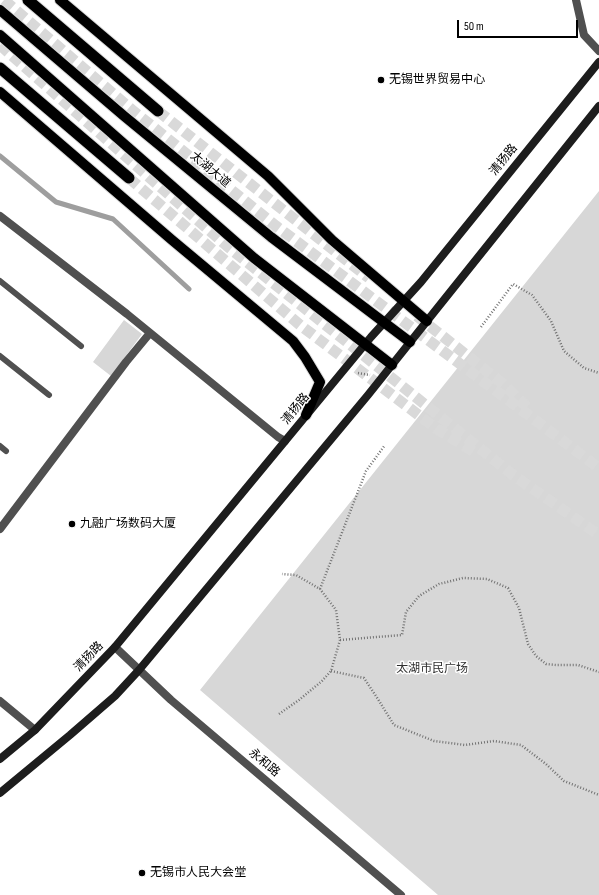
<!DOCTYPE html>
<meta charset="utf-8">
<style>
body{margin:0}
#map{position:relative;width:599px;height:895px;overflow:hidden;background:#fff;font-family:"Sofia Sans Condensed",sans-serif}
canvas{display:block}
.scale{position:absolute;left:457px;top:20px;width:121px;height:18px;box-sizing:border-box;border:2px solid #000;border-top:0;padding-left:5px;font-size:12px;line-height:14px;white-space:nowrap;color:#000;-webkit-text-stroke:3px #fff;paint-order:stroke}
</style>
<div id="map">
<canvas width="599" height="895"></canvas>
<div class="scale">50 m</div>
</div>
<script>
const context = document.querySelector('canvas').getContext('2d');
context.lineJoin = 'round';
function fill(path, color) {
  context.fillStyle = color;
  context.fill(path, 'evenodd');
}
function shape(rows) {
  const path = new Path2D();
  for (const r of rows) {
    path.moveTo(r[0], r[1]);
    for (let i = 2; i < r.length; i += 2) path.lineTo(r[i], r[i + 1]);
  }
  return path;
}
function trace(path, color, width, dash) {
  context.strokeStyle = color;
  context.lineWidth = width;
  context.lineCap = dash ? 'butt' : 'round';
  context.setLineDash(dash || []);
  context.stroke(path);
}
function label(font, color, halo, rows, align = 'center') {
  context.font = font + ' "Sofia Sans Condensed","Noto Sans SC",sans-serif';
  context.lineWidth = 3;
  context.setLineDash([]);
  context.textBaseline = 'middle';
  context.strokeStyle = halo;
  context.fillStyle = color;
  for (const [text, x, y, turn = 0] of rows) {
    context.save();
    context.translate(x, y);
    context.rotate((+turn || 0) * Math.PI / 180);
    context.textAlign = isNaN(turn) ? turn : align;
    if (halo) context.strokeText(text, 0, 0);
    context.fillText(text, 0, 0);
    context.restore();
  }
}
fill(shape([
 [599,191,599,895,438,895,200,690],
 [124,320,142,334,111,376,93,362]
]), '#d7d7d7');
trace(shape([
 [0,156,56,202,113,219,189,289]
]), '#9e9e9e', 5);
trace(shape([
 [4,0,132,110,276,226,599,468],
 [0,45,227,246,513,475,599,535],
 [158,111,369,278],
 [129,178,300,325,437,429,474,452],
 [417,316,502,383,527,407]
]), '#d9d9d9', 11, [11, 5.5]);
const primary = shape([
 [60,0,268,176,332,240,427,321],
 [0,10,124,116,271,237,410,342],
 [0,35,254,258,392,365],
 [0,92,172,240,293,341,305,357,320,382,306,415]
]);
const trunk = shape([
 [28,0,158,111],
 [0,68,129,178]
]);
trace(primary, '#dbdbdb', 12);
trace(trunk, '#dbdbdb', 13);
trace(shape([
 [481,327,513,284,532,295,551,321,564,351,584,368,599,373],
 [358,373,370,375],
 [320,589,366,471,385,445],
 [340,640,402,635,406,612,419,596,439,584,463,578,487,579,508,588,519,608,528,644,536,656,546,664,556,665,578,665,599,672],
 [331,671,364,678,376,696,394,725,434,741,465,745,494,741,521,745,546,764,564,781,599,795],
 [279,714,299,700,322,681,331,671,340,640,336,610,320,589,296,575,282,574]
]), '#727272', 2.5, [1, 2]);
trace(shape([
 [0,281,81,346],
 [0,356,49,395],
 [0,446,6,451]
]), '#505050', 6);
trace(shape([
 [576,0,584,35,599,51],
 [0,216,127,314,278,437,285,441],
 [0,529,126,362,150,333],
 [0,701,35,730]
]), '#505050', 8);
trace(shape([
 [115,647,171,700,401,895]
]), '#505050', 8);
trace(shape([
 [0,759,35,730,115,647,371,337,421,282,599,62],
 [0,793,70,735,115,696,139,670,368,395,427,321,599,106]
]), '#1d1d1d', 8);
trace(primary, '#000', 10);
trace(trunk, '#000', 11);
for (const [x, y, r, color] of [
 [381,80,4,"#000"],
 [72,524,4,"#000"],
 [142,873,4,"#000"]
]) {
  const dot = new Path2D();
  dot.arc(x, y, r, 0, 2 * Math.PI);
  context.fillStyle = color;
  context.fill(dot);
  trace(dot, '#fff', 1.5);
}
label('12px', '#000', '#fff', [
 ["无锡世界贸易中心",389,80],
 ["九融广场数码大厦",80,524],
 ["无锡市人民大会堂",150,873]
], 'left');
label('12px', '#000', '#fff', [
 ["清扬路",504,160,-51],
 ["太湖大道",210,170,40],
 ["清扬路",296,409,-51],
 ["清扬路",89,657,-46],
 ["永和路",264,763,40]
]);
label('12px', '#2e2e2e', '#fff', [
 ["太湖市民广场",432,669]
]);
</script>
